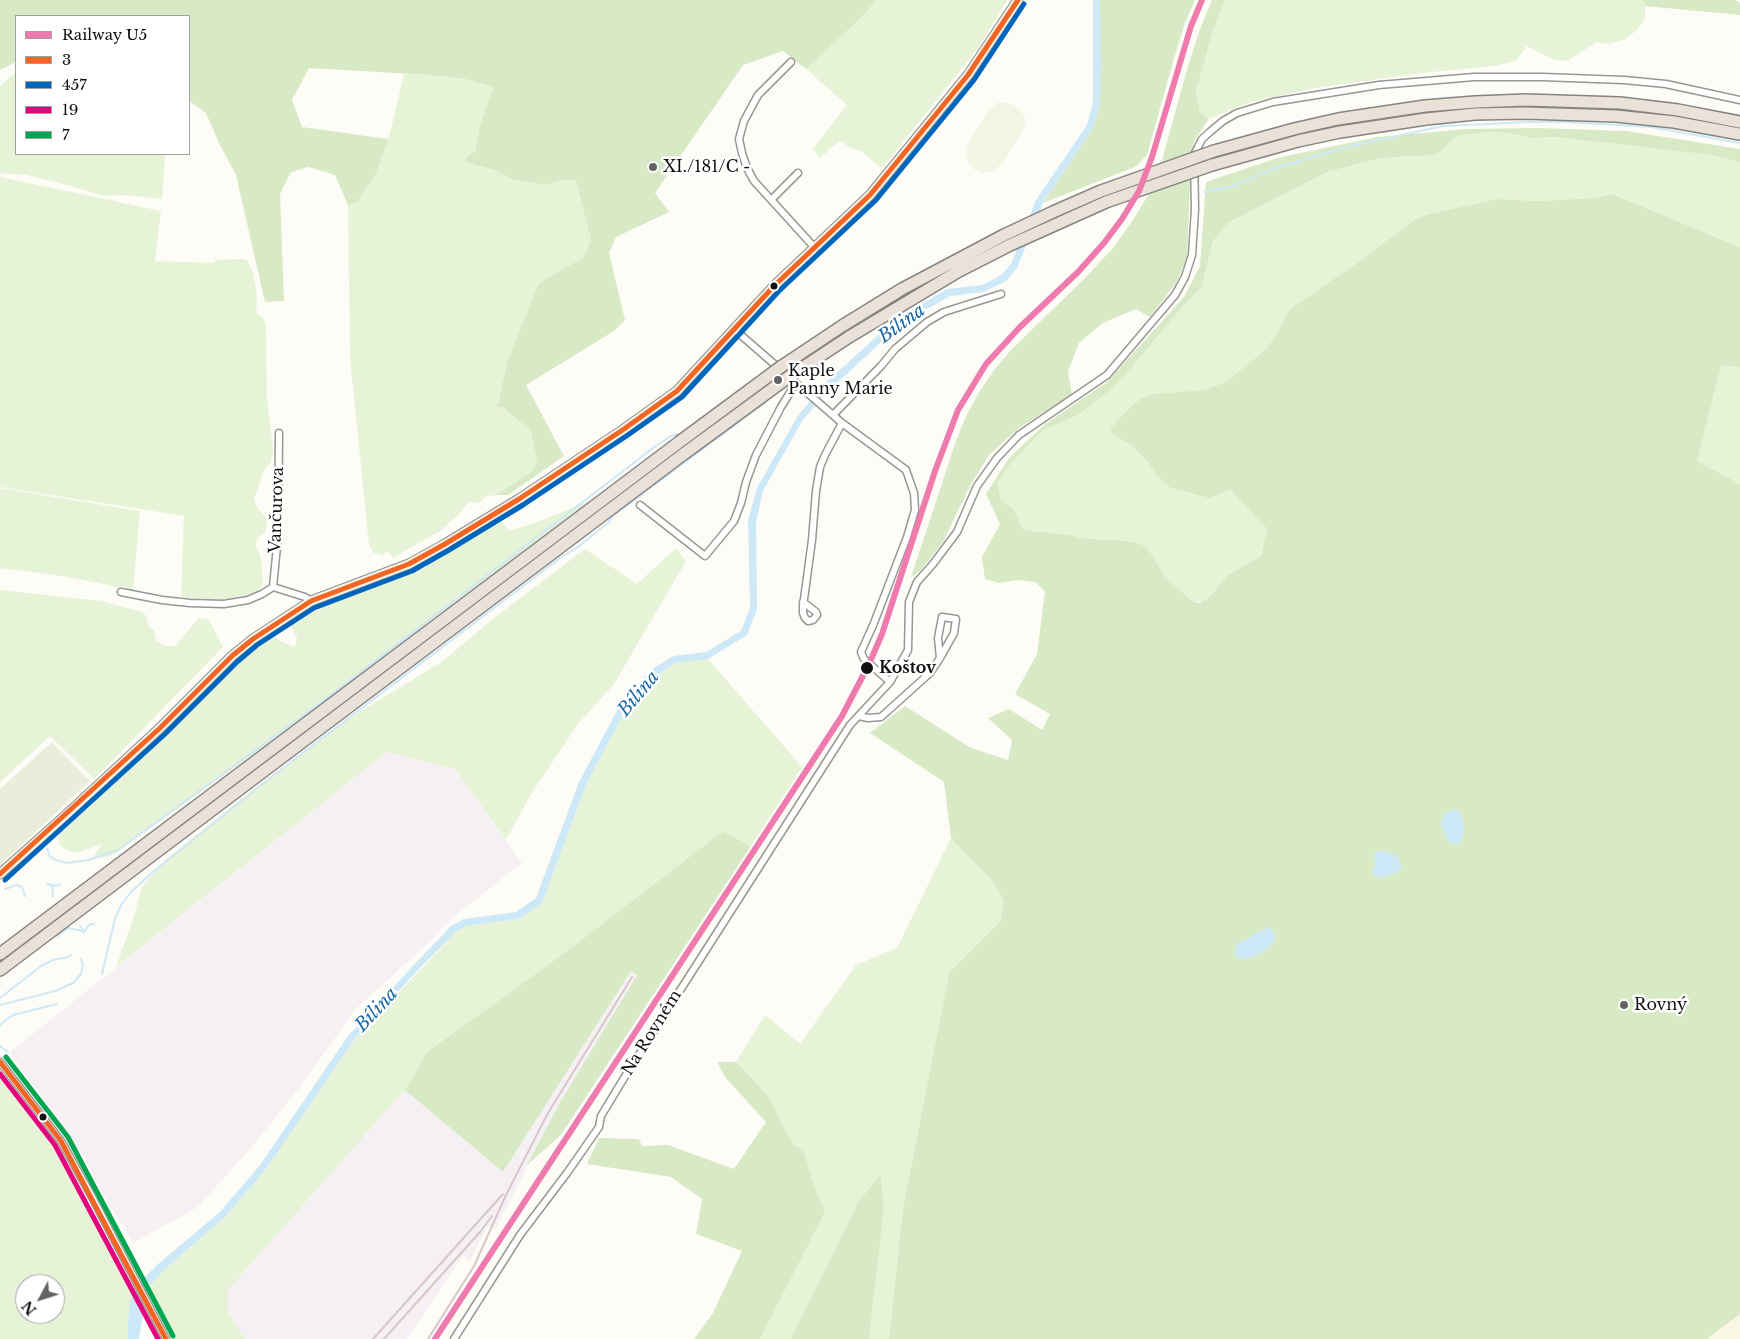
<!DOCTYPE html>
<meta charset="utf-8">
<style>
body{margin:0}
#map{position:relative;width:1740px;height:1339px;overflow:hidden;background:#fdfcf7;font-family:"Libre Baskerville",serif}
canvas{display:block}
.legend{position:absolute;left:15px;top:15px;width:175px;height:140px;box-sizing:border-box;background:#fff;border:1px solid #a0a0a0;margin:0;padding:6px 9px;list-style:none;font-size:15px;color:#111}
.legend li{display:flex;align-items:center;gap:10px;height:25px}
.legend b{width:25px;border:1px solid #a0a0a0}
.north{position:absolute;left:15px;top:1274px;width:50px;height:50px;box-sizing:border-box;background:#fff;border:1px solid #a0a0a0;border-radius:50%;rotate:230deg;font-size:14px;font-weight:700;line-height:20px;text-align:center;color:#111}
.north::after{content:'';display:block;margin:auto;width:18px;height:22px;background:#646362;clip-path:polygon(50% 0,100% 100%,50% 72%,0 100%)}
</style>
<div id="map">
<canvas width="1740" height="1339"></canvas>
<ul class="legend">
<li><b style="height:6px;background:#ef7aae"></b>Railway U5</li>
<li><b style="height:6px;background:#f26522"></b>3</li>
<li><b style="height:6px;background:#0065bd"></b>457</li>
<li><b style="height:6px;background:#e5007d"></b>19</li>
<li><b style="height:6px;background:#00a651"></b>7</li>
</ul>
<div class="north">N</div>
</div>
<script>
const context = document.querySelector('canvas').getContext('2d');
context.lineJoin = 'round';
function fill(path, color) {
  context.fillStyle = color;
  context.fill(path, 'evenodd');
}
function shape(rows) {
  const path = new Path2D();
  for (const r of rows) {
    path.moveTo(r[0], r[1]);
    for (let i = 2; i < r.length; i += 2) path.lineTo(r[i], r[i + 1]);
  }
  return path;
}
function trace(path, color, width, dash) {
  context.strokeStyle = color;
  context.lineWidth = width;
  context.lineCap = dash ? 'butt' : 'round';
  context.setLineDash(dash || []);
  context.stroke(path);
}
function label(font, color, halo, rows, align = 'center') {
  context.font = font + ' "Libre Baskerville",serif';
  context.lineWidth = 5;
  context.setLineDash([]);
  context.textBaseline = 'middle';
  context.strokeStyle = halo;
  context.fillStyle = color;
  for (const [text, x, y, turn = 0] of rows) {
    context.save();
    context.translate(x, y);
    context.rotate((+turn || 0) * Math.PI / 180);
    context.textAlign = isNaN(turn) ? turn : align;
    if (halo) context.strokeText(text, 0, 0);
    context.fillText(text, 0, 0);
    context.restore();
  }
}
fill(shape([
 [387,752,455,769,522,863,451,919,428,943,356,1009,296,1092,254,1144,198,1207,133,1243,104,1196,88,1164,10,1052],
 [631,971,637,975,559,1104,495,1230,488,1226,470,1261,463,1256,407,1339,245,1339,228,1312,228,1290,405,1090,503,1172]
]), '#f5f0f3');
fill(shape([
 [1740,1314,1740,1339,1707,1339]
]), '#f9f7e4');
fill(shape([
 [876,0,1007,0,978,48,884,166,880,167,861,151,850,148,840,140,820,158,813,149,847,105,806,69,864,15],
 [1225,0,1643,0,1645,6,1645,15,1644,20,1636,31,1624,40,1608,44,1596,42,1569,60,1563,61,1552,59,1527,46,1516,61,1494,66,1422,73,1316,88,1251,102,1209,119,1200,112,1196,92,1212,34],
 [16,72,16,154,165,154,162,199,126,195,105,196,56,182,26,175,0,173,0,86],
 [404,74,429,75,465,79,495,87,480,125,475,152,467,156,465,162,494,170,514,180,547,185,561,180,576,181,591,239,584,257,539,283,508,359,497,406,501,407,531,431,537,461,531,472,496,495,485,497,479,503,469,502,457,516,440,531,393,558,388,552,385,552,384,555,374,553,369,545,350,358,348,205,357,202,376,174,390,133],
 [1488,132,1508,133,1530,138,1554,137,1712,155,1740,162,1740,247,1612,194,1594,198,1539,201,1496,199,1429,214,1415,219,1354,265,1290,309,1284,317,1279,331,1266,349,1226,382,1203,390,1153,394,1130,407,1110,429,1117,437,1133,447,1148,462,1156,475,1230,489,1267,529,1261,556,1228,575,1205,601,1195,603,1165,578,1159,569,1127,541,1081,538,1070,535,1025,530,1022,528,1014,510,1001,500,997,482,1002,474,1040,433,1048,428,1078,415,1108,392,1184,305,1202,287,1213,241,1228,223,1327,172,1382,158,1432,155,1440,152,1453,139,1462,135],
 [0,177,161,211,155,261,214,263,216,260,243,259,247,260,253,272,256,287,257,300,256,313,263,318,266,325,267,397,273,449,271,463,265,468,254,499,258,509,268,519,265,532,258,538,256,542,256,546,261,558,263,581,261,587,256,593,223,600,206,600,181,597,184,516,0,487],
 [1721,364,1740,367,1740,484,1697,461],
 [0,488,140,511,133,591,121,585,119,589,113,586,56,575,0,568],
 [591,500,269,743,113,855,91,860,102,844,77,853,66,850,59,844,59,834,87,809,252,651,262,643,275,637,282,642,295,647,297,638,291,626,301,619,325,606,374,586,418,569,424,569,430,563,500,519,509,531,543,520],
 [676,548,686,561,614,684,578,724,531,794,506,840,455,769,387,752,116,967,133,919,142,887,165,860,252,790,345,721,443,661,494,618,585,549,637,584],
 [0,590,101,601,143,612,147,618,148,625,154,631,156,640,165,646,175,646,199,618,205,619,209,620,223,647,94,779,50,736,0,782],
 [708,659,802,767,751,846,723,831,563,954,427,1052,405,1090,228,1290,228,1312,245,1339,173,1339,147,1289,163,1271,225,1217,266,1169,354,1040,456,932,466,926,519,919,542,903,586,785,626,709,656,676,675,663],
 [951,838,993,882,1004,901,1000,922,949,973,903,1208,889,1339,869,1339,884,1208,881,1174,858,1202,791,1339,760,1339,825,1212,812,1179,804,1151,794,1144,736,1062,765,1015,800,1044,856,965,897,948],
 [0,1076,53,1146,133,1295,130,1301,128,1320,128,1339,0,1339],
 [25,1284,55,1284,55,1314,25,1314]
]), '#e7f3d7');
fill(shape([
 [0,0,876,0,864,15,806,69,783,51,743,65,655,193,669,212,616,237,609,253,625,320,614,331,526,385,564,456,508,495,496,495,531,472,537,461,531,431,502,407,497,407,508,359,539,283,584,257,591,239,576,181,561,180,547,185,514,180,494,170,465,162,467,156,475,152,480,125,494,87,465,79,429,75,309,68,292,100,302,127,388,139,376,174,357,202,348,205,335,175,309,167,291,172,280,194,284,301,265,302,236,175,219,143,206,113,189,101,189,16,16,16,16,62,0,70],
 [1100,0,1195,0,1185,23,1173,62,1147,155,1135,167,1043,203,1093,128,1100,103],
 [1212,0,1225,0,1212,34,1196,92,1200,112,1209,119,1194,141,1190,183,1187,259,1176,283,1150,317,1136,309,1103,323,1079,343,1068,371,1072,395,1019,428,989,455,971,484,943,542,920,571,911,577,956,441,967,414,980,391,994,370,1011,350,1085,278,1112,249,1129,226,1149,194,1162,160,1188,66,1200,29],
 [1643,0,1735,0,1740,3,1740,15,1645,6],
 [1538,128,1627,131,1740,149,1740,162,1712,155,1554,137,1530,138,1508,133,1488,132,1462,135,1453,139,1440,152,1433,155,1382,158,1327,172,1228,223,1213,241,1202,287,1184,305,1131,368,1108,392,1078,415,1048,428,1040,433,1010,465,997,482,1001,500,1014,510,1022,528,1025,530,1070,535,1081,538,1127,541,1143,545,1152,555,1165,578,1195,603,1201,603,1209,597,1228,575,1261,556,1267,529,1230,489,1210,498,1171,488,1156,475,1148,462,1133,447,1113,434,1110,429,1130,407,1142,398,1153,394,1203,390,1226,382,1266,349,1279,331,1284,317,1290,309,1354,265,1415,219,1429,214,1496,199,1539,201,1594,198,1612,194,1740,247,1740,368,1739,367,1721,365,1697,461,1740,484,1740,1314,1707,1339,889,1339,903,1208,949,973,1000,922,1004,901,993,882,951,838,944,782,870,733,905,706,971,748,1008,760,1012,740,988,718,1009,709,1042,730,1050,714,1015,694,1037,654,1045,591,1035,582,1019,580,999,583,985,579,982,557,1000,524,986,494,1009,458,1044,425,1107,382,1184,297,1200,266,1206,182,1277,158,1377,137,1467,129],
 [723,831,751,846,561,1135,527,1165,559,1104,637,975,631,971,503,1172,405,1090,427,1052,563,954],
 [717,1062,736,1062,770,1098,783,1127,794,1144,804,1151,812,1179,825,1212,760,1339,694,1339,713,1313,742,1251,696,1234,702,1199,671,1177,587,1164,599,1138,639,1139,642,1146,668,1145,734,1169,766,1122,725,1077],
 [881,1174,884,1208,869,1339,791,1339,858,1202]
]), '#d8eac5');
fill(shape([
 [52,742,90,781,0,865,0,789]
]), '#e9eedb');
fill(shape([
 [999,102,1014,105,1021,111,1025,118,1025,124,1022,131,1002,164,992,171,983,173,975,170,969,163,966,155,968,143,990,109]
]), '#f0f6e1');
fill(shape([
 [1093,0,1100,0,1101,65,1100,103,1093,128,1043,203,1017,268,1006,281,984,292,950,296,901,324,828,391,802,421,763,491,756,522,757,609,747,635,708,659,675,663,656,676,626,709,586,785,542,903,519,919,466,926,456,932,416,972,354,1040,266,1169,225,1217,163,1271,147,1289,139,1339,128,1339,128,1320,130,1301,141,1281,157,1265,220,1212,260,1165,348,1036,411,968,451,926,464,919,516,912,536,898,579,782,620,705,651,670,673,656,706,652,741,631,750,608,748,521,757,488,797,417,822,386,897,318,947,289,982,285,1001,275,1011,264,1036,200,1087,125,1093,102],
 [1454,809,1460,812,1464,824,1464,833,1460,843,1457,845,1449,842,1442,827,1441,821,1445,814],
 [1380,851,1390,853,1398,857,1402,867,1398,872,1380,878,1372,874,1375,862,1374,853],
 [1269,927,1274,932,1275,941,1266,950,1256,956,1243,959,1236,957,1234,949,1239,943]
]), '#cde8f7');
trace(shape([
 [1204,192,1230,187,1276,168,1347,147,1443,126,1529,122,1568,122,1651,127,1740,143],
 [47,848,50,857,56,860,67,863,88,860,118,850,323,701,657,445,671,436,678,434],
 [47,884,57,886,60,884],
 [52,885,53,897],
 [5,889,17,885,22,887,25,896],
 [80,926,84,931],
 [83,933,90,924,94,924],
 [57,936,68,928,84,931],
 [102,974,115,919,121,905,131,892,154,871,288,764,560,558,578,547,609,522,613,516,767,401],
 [0,998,41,966,53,960,68,957,71,955],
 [0,1005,55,991,73,983,81,974,83,965,81,959],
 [0,1026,3,1022,13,1015,57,1004],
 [0,1046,8,1052]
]), '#cde8f7', 2);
const street = shape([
 [791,62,758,95,744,121,739,139,742,153,747,168,754,181,815,248],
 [772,199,798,173],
 [735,330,842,423,906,470,914,493,915,510,907,537,874,623,861,652,864,659,890,682],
 [833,415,881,366,895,349,927,322,944,312,1001,294],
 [640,505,705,556,734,521,741,503,746,482,756,455,781,407,796,383],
 [273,587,305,597,311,601],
 [121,592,162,600,190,603,224,604,248,600,262,594,273,587,278,536,279,433],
 [803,602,816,612,817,615,813,620,808,621,805,618,803,613,803,606,805,592,812,540,816,491,820,467,825,455,842,423],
 [859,716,868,718,881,717,930,673,940,658,954,633,956,619,942,617,938,638,940,658],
 [0,1062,61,1141,91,1195,166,1339],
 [454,1339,520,1235,567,1173,599,1127,601,1116,624,1078,850,725,890,682,908,650,909,602,917,582,933,564,957,532,977,486,997,458,1019,435,1107,375,1175,295,1185,277,1192,255,1195,209,1194,155,1202,139,1211,131,1223,121,1237,113,1273,102,1379,85,1474,77,1542,77,1624,80,1666,84,1740,100]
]);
const secondary = shape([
 [0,874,66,815,160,728,232,656,253,639,311,601,409,564,445,544,519,499,624,429,677,391,774,286,870,195,968,75,1018,0]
]);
const highway = shape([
 [1214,151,1294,129,1338,119,1425,106,1475,102,1526,100,1620,103,1678,110,1740,122],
 [1212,165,1298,141,1340,132,1426,119,1475,114,1525,113,1616,116,1674,122,1740,134],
 [0,954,678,443],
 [0,970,685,453]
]);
trace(street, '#979795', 9);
trace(secondary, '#8e8d8b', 11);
trace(highway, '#858482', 14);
trace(street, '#fffffe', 6);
trace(secondary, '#f6f4eb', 9);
trace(highway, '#eae1d8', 11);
trace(shape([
 [373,1339,503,1194],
 [384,1339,480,1232,492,1216],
 [428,1339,474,1266,506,1195,548,1113,632,977]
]), '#d9c6c7', 2);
const highwayBridge = shape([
 [678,443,782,366,842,326,902,289,1004,235,1053,212,1101,191,1214,151],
 [685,453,790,376,849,337,959,271,1010,245,1106,202,1212,165]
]);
trace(highwayBridge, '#858482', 14, []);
trace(highwayBridge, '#eae1d8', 11);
trace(shape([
 [0,874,160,728,232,656,253,639,311,601,409,564,445,544,519,499,624,429,677,391,774,286,870,195,968,75,1018,0],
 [0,1062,61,1141,166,1339]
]), '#f26522', 5);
trace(shape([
 [5,880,165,734,237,662,257,645,314,608,412,571,449,550,523,505,628,435,682,397,779,291,876,200,974,80,1024,4]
]), '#0065bd', 5);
trace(shape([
 [0,1074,55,1145,158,1339]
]), '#e5007d', 5);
trace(shape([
 [6,1057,68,1137,173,1336]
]), '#00a651', 5);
trace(shape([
 [435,1339,842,716,869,664,882,634,935,471,958,410,986,364,1020,327,1078,272,1104,243,1122,219,1139,191,1152,157,1191,26,1202,0]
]), '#ef7aae', 6);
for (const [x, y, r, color] of [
 [653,167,5,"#646362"],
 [774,286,4.5,"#111"],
 [778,380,5,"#646362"],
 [867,668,7,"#111"],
 [1624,1005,5,"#646362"],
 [43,1117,4.5,"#111"]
]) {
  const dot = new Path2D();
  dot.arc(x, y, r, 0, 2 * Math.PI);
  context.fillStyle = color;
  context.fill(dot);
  trace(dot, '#fff', 2);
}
label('16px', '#111', '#fff', [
 ["XI./181/C -",663,167],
 ["Kaple",788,371],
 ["Panny Marie",788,389],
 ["Rovný",1634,1005]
], 'left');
label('16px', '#111', '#fff', [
 ["Vančurova",277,510,-88],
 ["Na Rovném",652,1033,-58]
]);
label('bold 16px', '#111', '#fff', [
 ["Koštov",879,668]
], 'left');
label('italic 18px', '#1768a6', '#fff', [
 ["Bílina",902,324,-36],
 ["Bílina",639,694,-50],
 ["Bílina",377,1010,-47]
]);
</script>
